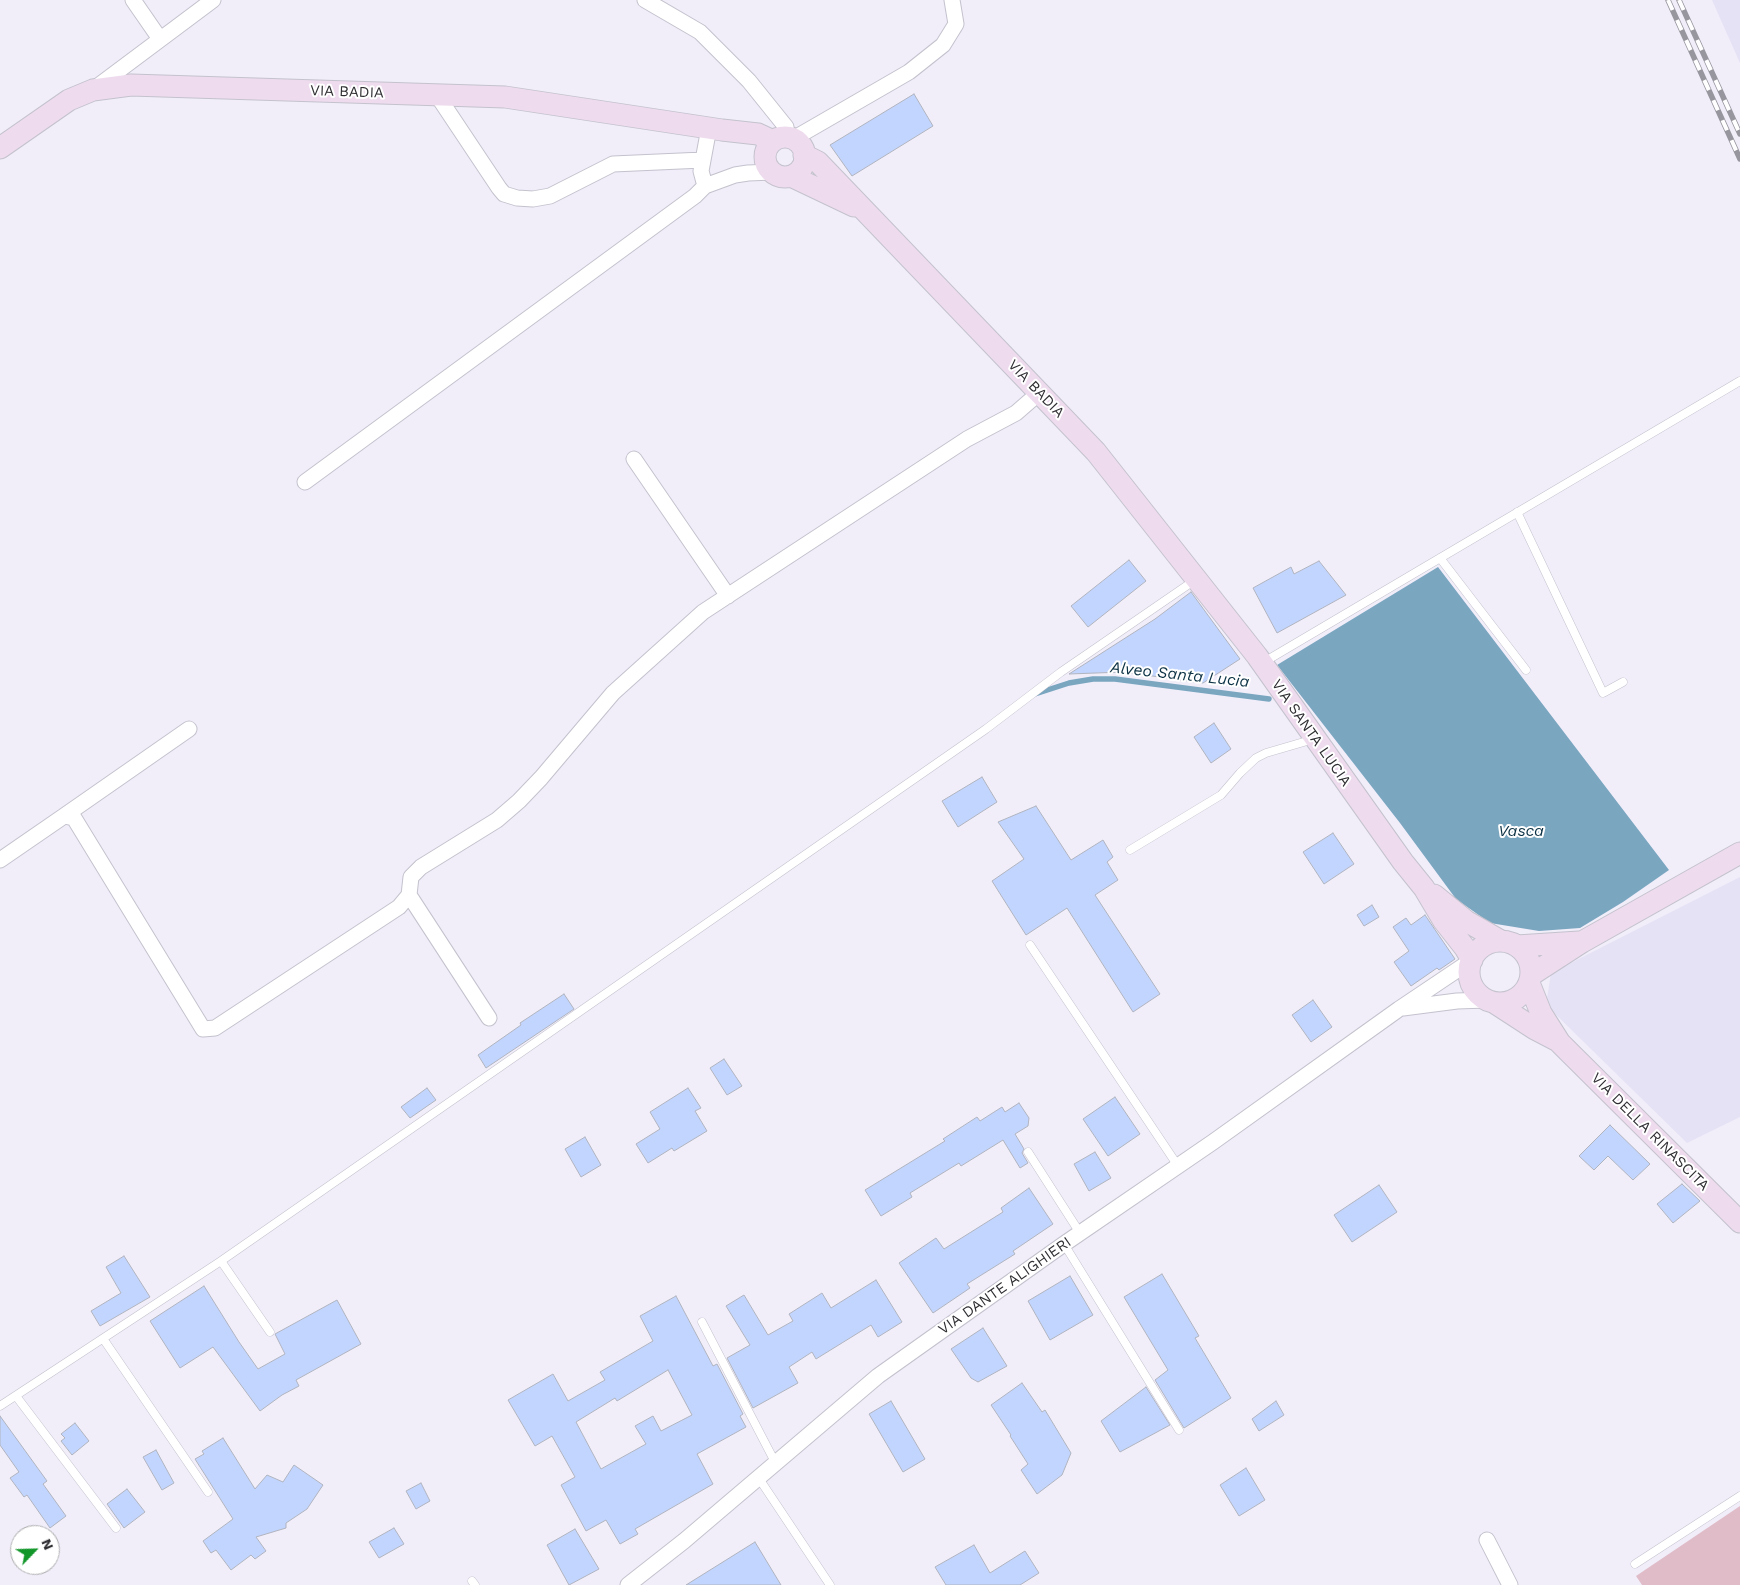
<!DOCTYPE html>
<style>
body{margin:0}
#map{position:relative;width:1740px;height:1585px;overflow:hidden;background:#f1eefa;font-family:"Work Sans",sans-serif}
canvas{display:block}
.north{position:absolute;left:10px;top:1525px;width:50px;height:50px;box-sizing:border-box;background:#fff;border:1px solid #acacad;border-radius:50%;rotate:66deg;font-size:14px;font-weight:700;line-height:20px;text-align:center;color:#2f2f33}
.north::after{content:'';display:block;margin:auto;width:18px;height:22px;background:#12962a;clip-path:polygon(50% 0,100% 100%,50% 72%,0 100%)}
</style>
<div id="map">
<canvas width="1740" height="1585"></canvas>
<div class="north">N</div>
</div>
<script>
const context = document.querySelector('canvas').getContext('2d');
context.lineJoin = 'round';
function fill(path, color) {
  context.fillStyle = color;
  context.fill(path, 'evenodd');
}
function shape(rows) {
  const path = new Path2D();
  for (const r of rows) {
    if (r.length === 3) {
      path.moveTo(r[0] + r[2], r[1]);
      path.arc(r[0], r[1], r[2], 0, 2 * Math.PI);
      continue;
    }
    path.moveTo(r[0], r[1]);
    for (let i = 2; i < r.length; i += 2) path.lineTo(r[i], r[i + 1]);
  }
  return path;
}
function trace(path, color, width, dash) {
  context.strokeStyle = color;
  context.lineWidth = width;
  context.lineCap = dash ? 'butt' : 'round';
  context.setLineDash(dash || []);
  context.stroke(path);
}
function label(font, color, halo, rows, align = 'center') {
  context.font = font + ' "Work Sans",sans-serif';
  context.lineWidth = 4;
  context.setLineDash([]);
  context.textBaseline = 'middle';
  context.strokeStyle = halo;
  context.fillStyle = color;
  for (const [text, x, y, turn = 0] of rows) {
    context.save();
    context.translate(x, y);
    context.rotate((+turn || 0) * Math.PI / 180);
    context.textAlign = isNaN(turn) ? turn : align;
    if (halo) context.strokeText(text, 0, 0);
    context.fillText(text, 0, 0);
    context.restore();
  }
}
fill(shape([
 [1712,0,1740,0,1740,63],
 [1740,877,1740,1117,1687,1143,1546,1005,1551,973]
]), '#e6e2f5');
fill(shape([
 [1740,1506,1740,1585,1642,1585,1636,1576]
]), '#dfbcc8');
fill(shape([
 [1438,567,1669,870,1623,902,1580,928,1539,931,1490,923,1456,899,1400,823,1277,665]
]), '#7ba6c0');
trace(shape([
 [1035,694,1069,683,1093,679,1115,679,1269,699]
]), '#7ba6c0', 5.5);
const building = shape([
 [914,94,933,126,852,176,830,145,914,94],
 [1129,560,1146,581,1088,627,1071,606,1129,560],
 [1319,561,1346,595,1277,633,1253,588,1291,567,1294,574,1319,561],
 [1191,592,1240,659,1203,683,1123,672,1069,674,1155,619,1191,592],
 [1214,723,1231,749,1211,763,1194,737,1214,723],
 [982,777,997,802,958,827,942,801,982,777],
 [1036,806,1071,860,1103,840,1113,857,1107,862,1118,880,1095,895,1160,994,1133,1012,1067,908,1026,935,992,881,1024,859,998,822,1036,806],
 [1333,833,1354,864,1324,884,1303,852,1333,833],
 [1372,905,1379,917,1364,926,1357,915,1372,905],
 [1425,915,1455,959,1439,970,1437,968,1411,986,1394,962,1409,951,1393,927,1406,918,1411,925,1425,915],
 [564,994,574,1009,486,1068,478,1055,521,1025,520,1023,564,994],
 [1313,1000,1332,1027,1311,1042,1292,1015,1313,1000],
 [724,1059,742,1086,727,1095,710,1068,724,1059],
 [427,1088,436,1100,410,1118,401,1107,427,1088],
 [688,1088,701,1108,695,1111,707,1131,674,1151,672,1148,648,1163,636,1144,660,1129,650,1112,688,1088],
 [1115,1097,1140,1134,1108,1156,1083,1119,1115,1097],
 [1019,1103,1029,1118,1028,1126,1015,1134,1024,1149,1022,1153,1028,1163,1020,1168,1003,1140,961,1166,959,1163,910,1193,912,1197,881,1216,865,1190,945,1141,943,1139,977,1117,980,1121,1002,1107,1005,1112,1019,1103],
 [1610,1125,1650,1164,1633,1180,1608,1156,1594,1170,1579,1156,1610,1125],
 [585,1137,601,1165,581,1177,565,1149,585,1137],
 [1095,1152,1111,1178,1089,1191,1074,1164,1095,1152],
 [1682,1184,1700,1201,1673,1223,1657,1204,1682,1184],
 [1379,1185,1397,1212,1352,1242,1334,1215,1379,1185],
 [1029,1188,1053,1224,1013,1251,1015,1254,967,1284,970,1288,933,1313,899,1263,936,1238,944,1249,1003,1212,1001,1208,1029,1188],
 [124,1256,150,1297,100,1326,91,1311,121,1293,106,1267,124,1256],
 [1162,1274,1199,1336,1195,1338,1231,1398,1184,1428,1155,1380,1168,1370,1124,1297,1162,1274],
 [1070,1276,1093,1315,1050,1340,1028,1301,1070,1276],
 [876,1280,902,1322,878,1337,871,1325,816,1359,812,1352,789,1367,798,1383,753,1408,727,1358,750,1345,726,1306,744,1295,768,1335,793,1321,789,1314,822,1293,831,1308,876,1280],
 [204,1286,239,1342,258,1369,285,1354,275,1334,337,1300,361,1344,296,1380,299,1386,282,1395,260,1411,213,1347,180,1368,150,1321,204,1286],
 [676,1296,713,1366,717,1364,743,1414,740,1416,746,1427,697,1454,713,1484,635,1529,638,1534,620,1544,606,1520,586,1531,561,1485,575,1477,552,1436,535,1446,508,1400,553,1374,568,1401,605,1380,600,1372,653,1341,640,1316,676,1296],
 [668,1370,692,1415,661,1431,653,1416,635,1426,646,1444,601,1469,576,1422,615,1398,617,1401,668,1370],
 [983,1328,1007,1366,978,1382,971,1378,951,1349,983,1328],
 [1022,1383,1042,1412,1045,1410,1071,1453,1062,1475,1037,1494,1021,1470,1028,1464,1010,1436,1011,1435,991,1405,1022,1383],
 [1146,1387,1170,1425,1120,1452,1101,1421,1146,1387],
 [891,1401,925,1459,903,1472,869,1414,891,1401],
 [1276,1401,1284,1415,1259,1431,1252,1419,1276,1401],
 [0,1416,47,1481,43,1484,66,1516,50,1528,27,1495,24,1497,10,1478,19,1472,0,1445,0,1416],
 [75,1423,89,1441,72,1455,61,1441,65,1438,61,1434,75,1423],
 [223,1438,255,1489,267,1475,283,1482,294,1465,323,1485,307,1509,286,1523,286,1528,256,1537,266,1551,255,1559,251,1555,231,1570,216,1550,211,1553,203,1541,233,1519,195,1459,204,1454,202,1451,223,1438],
 [156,1450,174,1483,162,1490,143,1457,156,1450],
 [1246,1468,1265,1500,1239,1516,1220,1485,1246,1468],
 [421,1483,430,1501,416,1509,406,1491,421,1483],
 [127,1489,145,1512,124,1528,107,1504,127,1489],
 [394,1528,404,1544,379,1558,369,1542,394,1528],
 [575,1529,599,1569,569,1585,547,1545,575,1529],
 [755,1542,781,1585,686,1585,755,1542],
 [974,1545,990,1573,1025,1551,1039,1573,1020,1585,946,1585,935,1567,974,1545]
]);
fill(building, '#c2d5fe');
trace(building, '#b0b4bf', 1);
const lane = shape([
 [1517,512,1603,693,1623,682],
 [1440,558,1526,670],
 [1264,662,1740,381],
 [1130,850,1221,795,1240,773,1256,758,1266,753,1314,739],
 [1030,945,1178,1166],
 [1028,1152,1080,1233],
 [1064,1244,1179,1430],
 [221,1261,270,1332],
 [702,1322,775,1462],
 [104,1340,208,1492],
 [16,1396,116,1528],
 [0,1406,221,1261,986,729,1061,672,1195,580],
 [758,1477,830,1585],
 [1635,1564,1740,1496],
 [472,1581,475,1585]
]);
const street = shape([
 [133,0,160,39],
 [645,0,700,32,749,81,786,127,787,137],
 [94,89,213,0],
 [437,95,499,188,504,194,517,198,533,199,550,196,613,164,703,160],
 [793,139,909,72,943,45,956,24,952,0],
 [705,186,701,171,709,128],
 [634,459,728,596],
 [305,482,695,196,705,186,735,175,748,173,773,172],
 [64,816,189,729],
 [0,860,64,816,74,818,203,1029,215,1028,399,907,409,895,411,877,421,867,497,820,519,801,541,778,613,693,703,612,967,439,1016,413,1039,393],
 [409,895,489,1018],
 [1403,1008,1457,1001,1487,1000],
 [1487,1540,1510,1585],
 [628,1585,684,1541,878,1376,1064,1244,1213,1142,1399,1009,1472,960]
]);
const secondary = shape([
 [785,157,20],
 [0,148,69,100,93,90,131,85,505,97,722,130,758,134,773,141],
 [804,155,818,162,1096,452,1257,656,1403,862,1424,888,1443,920,1465,948,1472,960],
 [791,176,854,206],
 [1434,895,1466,921,1501,941],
 [1500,972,31],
 [1517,946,1579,942],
 [1531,975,1582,942,1740,853],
 [1529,983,1541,1013,1560,1043,1740,1222],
 [1495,1003,1535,1029,1558,1041]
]);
trace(lane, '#c4c2cd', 9);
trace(street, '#c4c2cd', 17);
trace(secondary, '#c4c2cd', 23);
trace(lane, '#fff', 8);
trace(street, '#fff', 15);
trace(secondary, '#eedcee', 21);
const rail = shape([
 [1668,0,1740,159],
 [1679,0,1740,134]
]);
trace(rail, '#97959d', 5.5);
trace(rail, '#fff', 4, [11]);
label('15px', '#2f2f33', '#fff', [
 ["VIA BADIA",347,92,2],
 ["VIA BADIA",1036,389,46],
 ["VIA SANTA LUCIA",1311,733,55],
 ["VIA DELLA RINASCITA",1650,1132,45],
 ["VIA DANTE ALIGHIERI",1005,1286,-35]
]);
label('italic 16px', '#0b3144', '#fff', [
 ["Alveo Santa Lucia",1180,675,6],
 ["Vasca",1521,831]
]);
</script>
